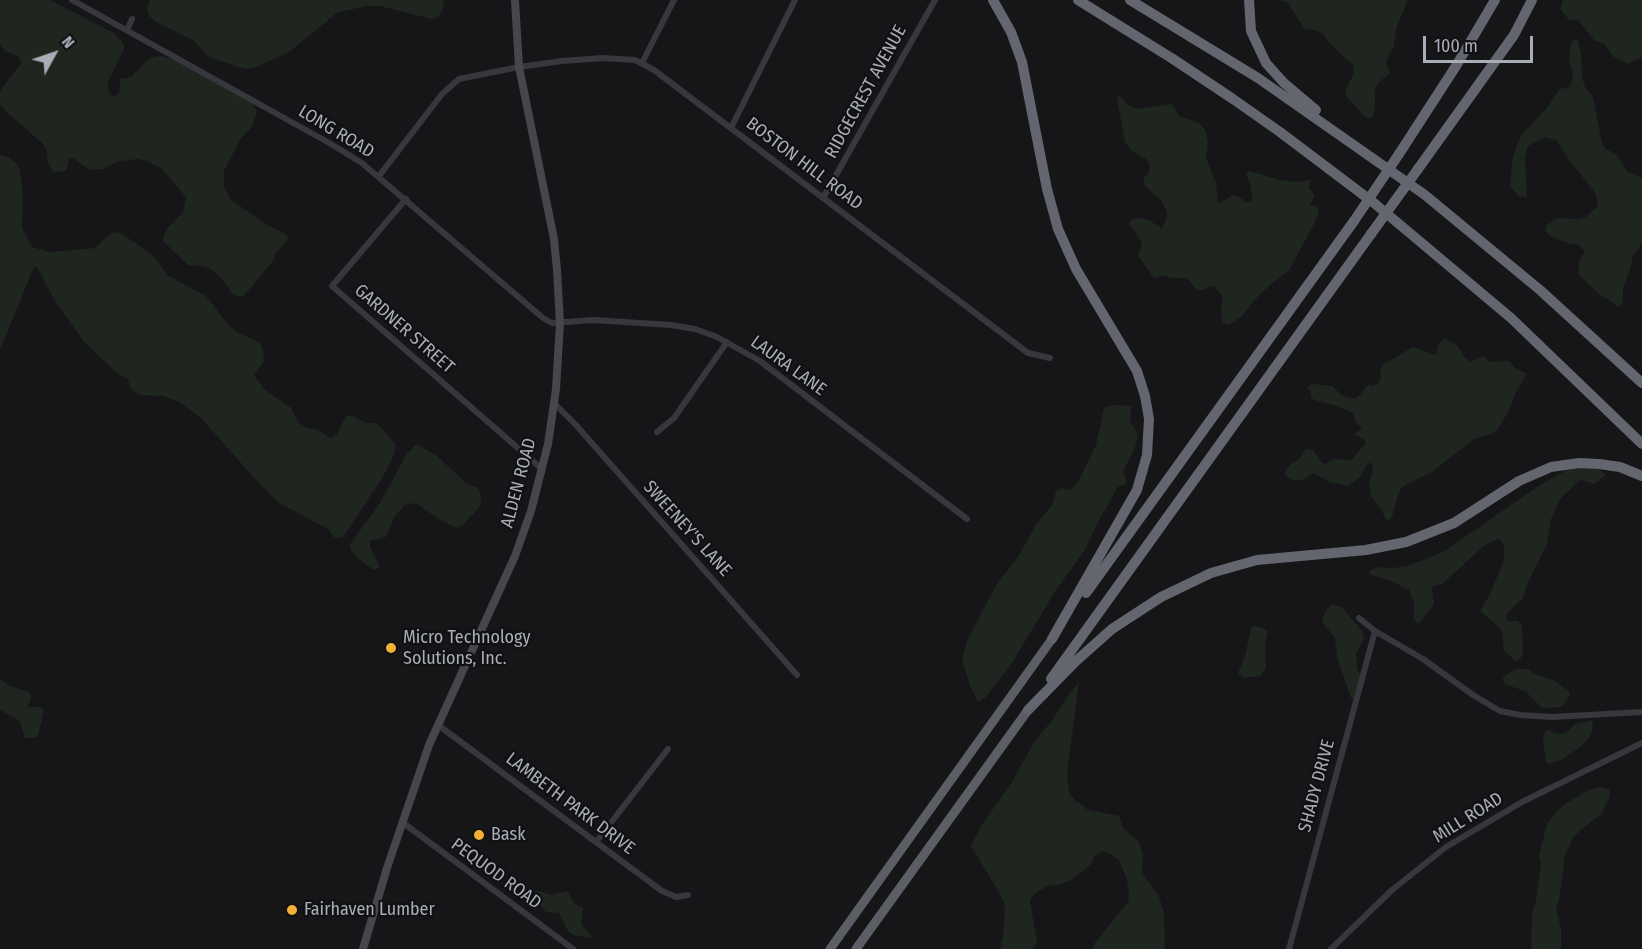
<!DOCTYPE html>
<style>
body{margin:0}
#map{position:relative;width:1642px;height:949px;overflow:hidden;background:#161618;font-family:"Fira Sans Condensed",sans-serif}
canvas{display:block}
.north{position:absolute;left:24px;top:24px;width:60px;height:60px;-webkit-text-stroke:4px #111113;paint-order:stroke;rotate:50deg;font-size:16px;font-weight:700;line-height:24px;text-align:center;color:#a8adb8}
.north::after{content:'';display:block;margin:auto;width:21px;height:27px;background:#a8adb8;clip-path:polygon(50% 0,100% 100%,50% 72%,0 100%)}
.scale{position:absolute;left:1423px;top:36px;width:110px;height:27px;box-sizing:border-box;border:3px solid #a8adb8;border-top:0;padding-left:8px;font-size:18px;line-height:21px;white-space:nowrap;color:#a8adb8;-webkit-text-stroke:4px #111113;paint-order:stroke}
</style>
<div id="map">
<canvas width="1642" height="949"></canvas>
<div class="north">N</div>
<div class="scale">100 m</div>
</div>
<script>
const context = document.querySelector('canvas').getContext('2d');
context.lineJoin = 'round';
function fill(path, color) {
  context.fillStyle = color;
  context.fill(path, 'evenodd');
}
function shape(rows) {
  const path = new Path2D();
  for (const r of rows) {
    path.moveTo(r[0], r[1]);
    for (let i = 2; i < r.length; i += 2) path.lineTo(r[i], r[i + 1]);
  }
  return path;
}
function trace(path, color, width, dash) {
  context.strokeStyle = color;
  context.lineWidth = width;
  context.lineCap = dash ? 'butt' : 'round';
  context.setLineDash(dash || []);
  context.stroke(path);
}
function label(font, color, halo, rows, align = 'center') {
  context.font = font + ' "Fira Sans Condensed",sans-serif';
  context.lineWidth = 4.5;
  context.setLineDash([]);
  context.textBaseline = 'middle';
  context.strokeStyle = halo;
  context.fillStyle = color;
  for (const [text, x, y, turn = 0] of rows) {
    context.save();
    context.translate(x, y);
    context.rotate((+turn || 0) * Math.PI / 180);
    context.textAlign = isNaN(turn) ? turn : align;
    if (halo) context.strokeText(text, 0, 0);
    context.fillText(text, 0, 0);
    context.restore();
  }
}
fill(shape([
 [0,0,50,0,114,33,124,44,124,49,107,84,110,94,114,97,119,93,120,79,131,77,150,58,161,56,187,64,252,102,257,112,251,128,241,138,224,171,224,187,231,200,266,224,287,235,288,237,286,242,276,252,273,261,243,297,233,295,223,280,211,269,204,266,188,265,163,241,164,235,168,228,183,212,186,197,162,169,147,161,137,159,116,162,103,169,90,170,73,158,69,159,67,169,65,171,53,172,48,162,46,148,43,144,15,119,9,115,0,104,0,92,2,88,22,62,17,55,6,52,0,44],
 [150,0,444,0,442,11,437,18,432,19,380,6,368,6,338,12,289,52,256,67,245,69,209,57,194,41,156,22,149,16,147,9],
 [1277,0,1408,0,1396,29,1394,46,1387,59,1386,64,1390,73,1378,83,1375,90,1375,107,1373,116,1369,119,1365,117,1346,96,1346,89,1353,75,1354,66,1330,44,1323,34,1315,30,1304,29,1288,3],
 [1563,0,1642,0,1642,57,1627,64,1614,57,1603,43,1594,40,1578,20,1569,20,1560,9],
 [1576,39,1578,40,1581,53,1582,77,1585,87,1593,97,1602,143,1606,149,1616,154,1628,172,1642,178,1642,243,1633,256,1630,270,1623,288,1623,302,1619,307,1599,294,1578,274,1579,262,1585,251,1578,244,1570,244,1550,236,1545,230,1547,225,1557,218,1578,219,1586,217,1597,207,1598,203,1595,193,1567,157,1557,141,1545,137,1528,146,1525,158,1527,198,1519,196,1510,186,1513,156,1521,135,1546,109,1559,90,1563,87,1567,89,1571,85,1573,74,1569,62,1570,48,1573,40],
 [1119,95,1127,104,1137,109,1172,104,1179,116,1199,123,1203,127,1206,132,1208,143,1206,158,1216,183,1218,203,1222,202,1233,195,1239,197,1247,203,1252,201,1251,187,1246,173,1250,171,1280,180,1296,182,1311,180,1309,188,1315,196,1310,205,1316,206,1319,210,1315,222,1289,270,1261,293,1241,317,1229,325,1222,323,1221,306,1223,297,1215,287,1210,286,1204,290,1197,290,1187,278,1171,278,1165,275,1154,278,1138,256,1142,243,1129,224,1133,219,1141,218,1149,220,1161,228,1166,221,1167,212,1161,200,1145,186,1143,179,1149,172,1150,164,1146,159,1131,150,1125,142,1117,98],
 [0,155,9,157,16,163,20,170,23,197,22,228,32,247,50,252,95,248,111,233,119,232,153,255,167,275,206,296,227,323,237,332,260,343,263,350,264,361,254,375,264,389,291,408,298,422,305,427,317,430,331,438,337,434,346,416,354,416,365,423,375,423,380,426,396,445,394,455,384,475,343,537,335,538,328,529,279,503,257,481,201,418,179,402,163,396,140,395,136,393,130,387,128,379,118,374,85,343,56,303,37,267,34,267,0,350],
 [1444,338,1457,345,1464,356,1470,362,1484,356,1490,362,1509,361,1515,368,1527,374,1515,394,1509,411,1497,430,1491,434,1474,439,1432,472,1402,487,1398,495,1392,517,1387,522,1381,509,1371,496,1369,483,1373,469,1371,462,1366,466,1361,476,1348,486,1329,482,1314,473,1302,480,1293,480,1288,478,1284,473,1291,464,1300,459,1303,452,1307,449,1313,450,1321,462,1325,464,1335,459,1351,460,1366,443,1364,439,1354,434,1356,432,1361,430,1361,427,1355,421,1353,413,1334,405,1314,400,1311,397,1311,391,1307,389,1308,386,1313,384,1332,386,1343,396,1356,399,1369,384,1373,386,1378,383,1381,377,1380,371,1382,365,1413,347,1436,355,1438,345],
 [1112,405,1131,406,1130,421,1138,434,1135,448,1123,471,1127,483,1118,487,1098,522,1085,550,1056,590,1010,666,985,698,978,702,970,686,963,662,963,654,967,641,996,585,1018,557,1037,523,1052,505,1056,491,1061,488,1071,490,1078,482,1096,445,1104,408],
 [417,444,437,456,467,484,476,487,480,492,481,502,479,508,463,525,457,528,442,521,416,503,405,505,394,517,386,537,370,541,370,547,379,565,378,569,372,569,355,556,351,550,350,544,380,503,407,453],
 [1594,465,1606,475,1594,484,1582,480,1579,481,1561,498,1551,519,1547,544,1528,582,1523,598,1506,614,1508,621,1518,621,1522,626,1523,652,1521,658,1516,662,1504,650,1502,630,1480,611,1491,592,1504,560,1504,545,1501,540,1497,539,1484,546,1442,584,1433,586,1432,590,1434,604,1419,624,1414,620,1414,602,1409,590,1389,580,1371,575,1368,571,1379,567,1393,568,1408,566,1443,552,1537,487,1567,470],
 [1332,604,1342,607,1362,631,1364,639,1356,653,1357,669,1362,676,1354,699,1351,698,1337,657,1335,638,1322,622,1325,611],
 [1254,626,1263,628,1268,632,1265,644,1266,668,1260,676,1243,678,1238,673,1245,656,1251,628],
 [1518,669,1530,669,1533,673,1555,681,1569,691,1570,695,1562,707,1542,708,1525,691,1507,685,1502,680,1506,674],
 [0,679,10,686,29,692,31,698,28,707,41,707,44,710,38,736,33,738,25,738,20,721,0,710],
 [1079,682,1067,774,1069,793,1075,800,1088,810,1119,816,1123,828,1139,842,1143,857,1142,872,1159,897,1164,912,1165,949,1092,949,1093,945,1128,902,1129,895,1127,880,1119,860,1111,854,1102,851,1095,856,1090,865,1071,880,1059,885,1047,886,1033,895,1030,901,1037,943,1032,949,1000,949,1003,937,1005,905,997,889,971,846,981,826,1010,785,1036,739,1051,722,1070,693],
 [1592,720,1593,729,1589,738,1580,747,1563,759,1549,764,1546,761,1543,740,1545,732,1548,730,1556,734,1566,733,1575,724],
 [1601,787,1608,789,1610,791,1609,798,1601,814,1574,836,1565,855,1559,901,1556,909,1561,928,1561,949,1531,949,1532,914,1536,900,1541,864,1539,855,1547,824,1557,811,1568,802,1591,789],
 [536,890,551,895,567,891,575,904,583,908,581,923,592,938,573,935,568,931,559,913,546,912,532,895]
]), '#1e261f');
trace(shape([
 [72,0,331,144,362,163,543,318,552,323,593,320,671,325,695,329,717,337,760,361,967,519],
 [127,30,132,19],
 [642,63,674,0],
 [731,128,795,0],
 [379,176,442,94,459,79,519,67,562,61,603,58,635,60,654,70,1028,353,1050,358],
 [823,198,935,0],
 [406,199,332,286,542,469],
 [554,403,575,424,797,675],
 [657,432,674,418,727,342],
 [1359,618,1375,631,1423,659,1473,695,1500,711,1520,715,1552,717,1642,712],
 [438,725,662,891,676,897,688,895],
 [402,822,573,949],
 [596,842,668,749],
 [1289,949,1375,631],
 [1331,949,1392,890,1446,847,1522,802,1642,743]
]), '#37383d', 6);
trace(shape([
 [363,949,387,868,429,745,515,556,531,511,548,444,556,389,560,323,557,270,554,239,519,67,515,0]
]), '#45474d', 8);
trace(shape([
 [830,949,1052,639],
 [856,949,1028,710]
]), '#5b5e65', 9);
trace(shape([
 [993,0,1011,32,1022,62,1047,189,1058,229,1076,269,1137,371,1145,396,1149,419,1147,455,1137,490,1052,639],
 [1078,0,1173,59,1233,99,1280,132,1374,203,1511,318,1642,444],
 [1130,0,1258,78,1425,195,1540,290,1642,383],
 [1249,0,1251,31,1266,63,1284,83,1316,110],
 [1399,154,1456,66,1495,0],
 [1418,169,1514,35,1532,0],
 [1086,593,1354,221],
 [1051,679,1371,234],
 [1028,710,1076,661,1112,629,1161,597,1211,573,1257,560,1366,550,1406,542,1454,523,1519,481,1551,467,1579,463,1599,464,1620,467,1642,476]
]), '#63666e', 10);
trace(shape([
 [1354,221,1399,154],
 [1371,234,1418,169]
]), '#63666e', 10);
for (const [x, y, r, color] of [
 [391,648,6,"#f2b134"],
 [479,835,6,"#f2b134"],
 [292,910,6,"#f2b134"]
]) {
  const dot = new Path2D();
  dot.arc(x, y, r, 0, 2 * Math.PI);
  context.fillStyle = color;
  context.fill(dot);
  trace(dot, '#111113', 2);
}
label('18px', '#a8adb8', '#111113', [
 ["RIDGECREST AVENUE",866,92,-61],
 ["LONG ROAD",336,132,31],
 ["BOSTON HILL ROAD",804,164,37],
 ["GARDNER STREET",404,329,41],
 ["LAURA LANE",788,366,36],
 ["ALDEN ROAD",519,483,-75],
 ["SWEENEY'S LANE",687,529,48],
 ["SHADY DRIVE",1317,786,-75],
 ["LAMBETH PARK DRIVE",570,804,37],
 ["MILL ROAD",1468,818,-32],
 ["PEQUOD ROAD",496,874,36]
]);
label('18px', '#a8adb8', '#111113', [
 ["Micro Technology",403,638],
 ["Solutions, Inc.",403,659],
 ["Bask",491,835],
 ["Fairhaven Lumber",304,910]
], 'left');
</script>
